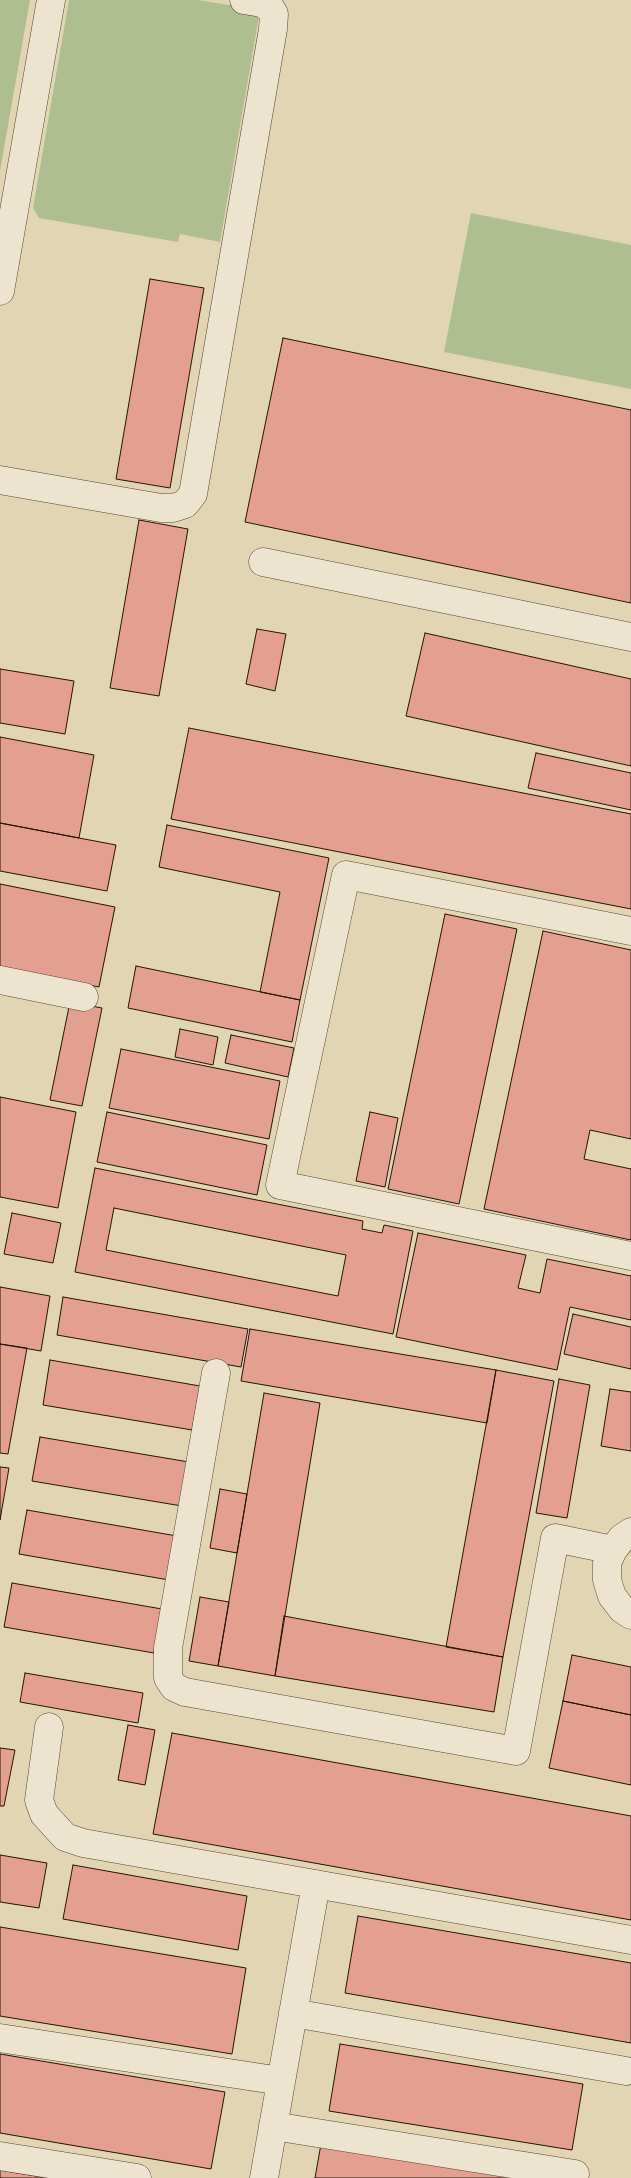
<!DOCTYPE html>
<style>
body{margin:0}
canvas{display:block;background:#e2d5b4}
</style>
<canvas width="631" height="2178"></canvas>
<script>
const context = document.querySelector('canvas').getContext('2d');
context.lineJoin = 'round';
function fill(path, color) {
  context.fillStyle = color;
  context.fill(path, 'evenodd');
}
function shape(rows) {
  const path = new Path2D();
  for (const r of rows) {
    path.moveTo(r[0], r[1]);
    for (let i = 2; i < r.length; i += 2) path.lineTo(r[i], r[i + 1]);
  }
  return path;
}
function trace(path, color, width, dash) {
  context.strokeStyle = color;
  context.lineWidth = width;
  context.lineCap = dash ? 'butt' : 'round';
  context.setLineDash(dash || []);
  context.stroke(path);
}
fill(shape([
 [0,0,30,0,0,171],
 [69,0,198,0,260,10,220,242,180,234,178,242,39,218,33,208],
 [471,213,631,245,631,389,444,352]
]), '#afbe90');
const building = shape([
 [150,279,204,288,170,488,116,479,150,279],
 [283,338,631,410,631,603,245,522,283,338],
 [139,520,188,529,159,696,110,688,139,520],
 [257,629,286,634,275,691,246,684,257,629],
 [425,633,631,679,631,766,406,716,425,633],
 [0,669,74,681,65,734,0,723,0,669],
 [189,728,631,814,631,909,171,819,189,728],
 [0,737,94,755,79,838,0,823,0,737],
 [536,753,631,773,631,810,528,788,536,753],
 [0,823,116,845,107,891,0,871,0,823],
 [167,825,329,858,300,1000,260,992,280,892,159,867,167,825],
 [0,884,115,907,99,987,0,968,0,884],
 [445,914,517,929,459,1204,388,1189,445,914],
 [543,931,631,950,631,1139,590,1130,584,1159,631,1169,631,1240,484,1209,543,931],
 [136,966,300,1000,292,1042,128,1008,136,966],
 [70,1002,102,1008,82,1106,50,1100,70,1002],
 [180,1029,218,1037,213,1065,175,1057,180,1029],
 [231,1035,294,1048,288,1077,225,1063,231,1035],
 [121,1049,280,1081,269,1139,109,1108,121,1049],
 [0,1097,76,1112,58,1208,0,1197,0,1097],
 [107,1112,267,1145,257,1195,97,1162,107,1112],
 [370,1112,398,1118,385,1187,356,1181,370,1112],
 [95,1168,363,1221,362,1229,382,1233,384,1225,413,1231,393,1334,75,1272,95,1168],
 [114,1208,346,1255,338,1296,106,1250,114,1208],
 [12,1213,61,1223,53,1263,4,1254,12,1213],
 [418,1233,526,1255,518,1288,540,1293,547,1259,631,1276,631,1320,570,1307,557,1370,396,1337,418,1233],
 [0,1287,50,1296,41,1351,0,1344,0,1287],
 [63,1297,248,1329,241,1367,57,1335,63,1297],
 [573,1314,631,1327,631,1369,564,1354,573,1314],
 [250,1329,496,1370,487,1423,241,1381,250,1329],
 [0,1344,27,1348,8,1454,0,1453,0,1344],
 [50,1360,200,1386,192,1430,43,1405,50,1360],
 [496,1370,554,1381,503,1657,446,1647,496,1370],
 [559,1379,590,1385,567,1518,536,1513,559,1379],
 [610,1389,631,1392,631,1451,601,1446,610,1389],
 [264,1393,320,1403,275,1676,218,1666,264,1393],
 [40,1437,189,1462,182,1506,32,1481,40,1437],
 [0,1467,9,1468,0,1520,0,1467],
 [220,1489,247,1494,237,1553,210,1548,220,1489],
 [27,1510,177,1536,169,1580,19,1554,27,1510],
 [12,1583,162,1609,154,1653,4,1627,12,1583],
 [200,1597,229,1602,218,1666,189,1661,200,1597],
 [284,1616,503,1657,494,1712,275,1676,284,1616],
 [572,1655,631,1667,631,1715,563,1701,572,1655],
 [25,1673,143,1693,138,1723,20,1702,25,1673],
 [563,1701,631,1715,631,1785,549,1768,563,1701],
 [128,1725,155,1730,145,1785,118,1780,128,1725],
 [172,1733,631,1816,631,1920,153,1834,172,1733],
 [0,1748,15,1750,4,1806,0,1806,0,1748],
 [0,1855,47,1863,39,1908,0,1902,0,1855],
 [73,1865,247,1896,238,1950,63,1919,73,1865],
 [358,1916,631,1963,631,2043,345,1993,358,1916],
 [0,1927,246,1968,232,2054,0,2016,0,1927],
 [340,2044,583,2084,572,2150,329,2111,340,2044],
 [0,2054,225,2092,211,2169,0,2133,0,2054],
 [321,2144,518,2178,315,2178,321,2144],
 [0,2170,48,2178,0,2178,0,2170]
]);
fill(building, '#e3a091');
trace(building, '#251307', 1);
const minor = shape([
 [0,291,51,0],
 [0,480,161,508,173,508,185,504,193,494,273,29,274,14,271,9,262,3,244,0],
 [263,562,631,637],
 [631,931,346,875,280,1185,631,1256],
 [0,980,84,997],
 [216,1373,168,1648,168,1678,174,1687,185,1692,516,1751,555,1538,613,1550],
 [631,1532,622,1538,613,1550,607,1563,607,1580,612,1596,622,1609,631,1615],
 [49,1727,39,1800,44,1814,65,1837,83,1843,631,1940],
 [293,2013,626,2071],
 [0,2038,281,2081],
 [273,2126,575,2174],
 [0,2156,137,2178],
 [264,2178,316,1884]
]);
trace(minor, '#544432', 29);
trace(minor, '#ece4ce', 28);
</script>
